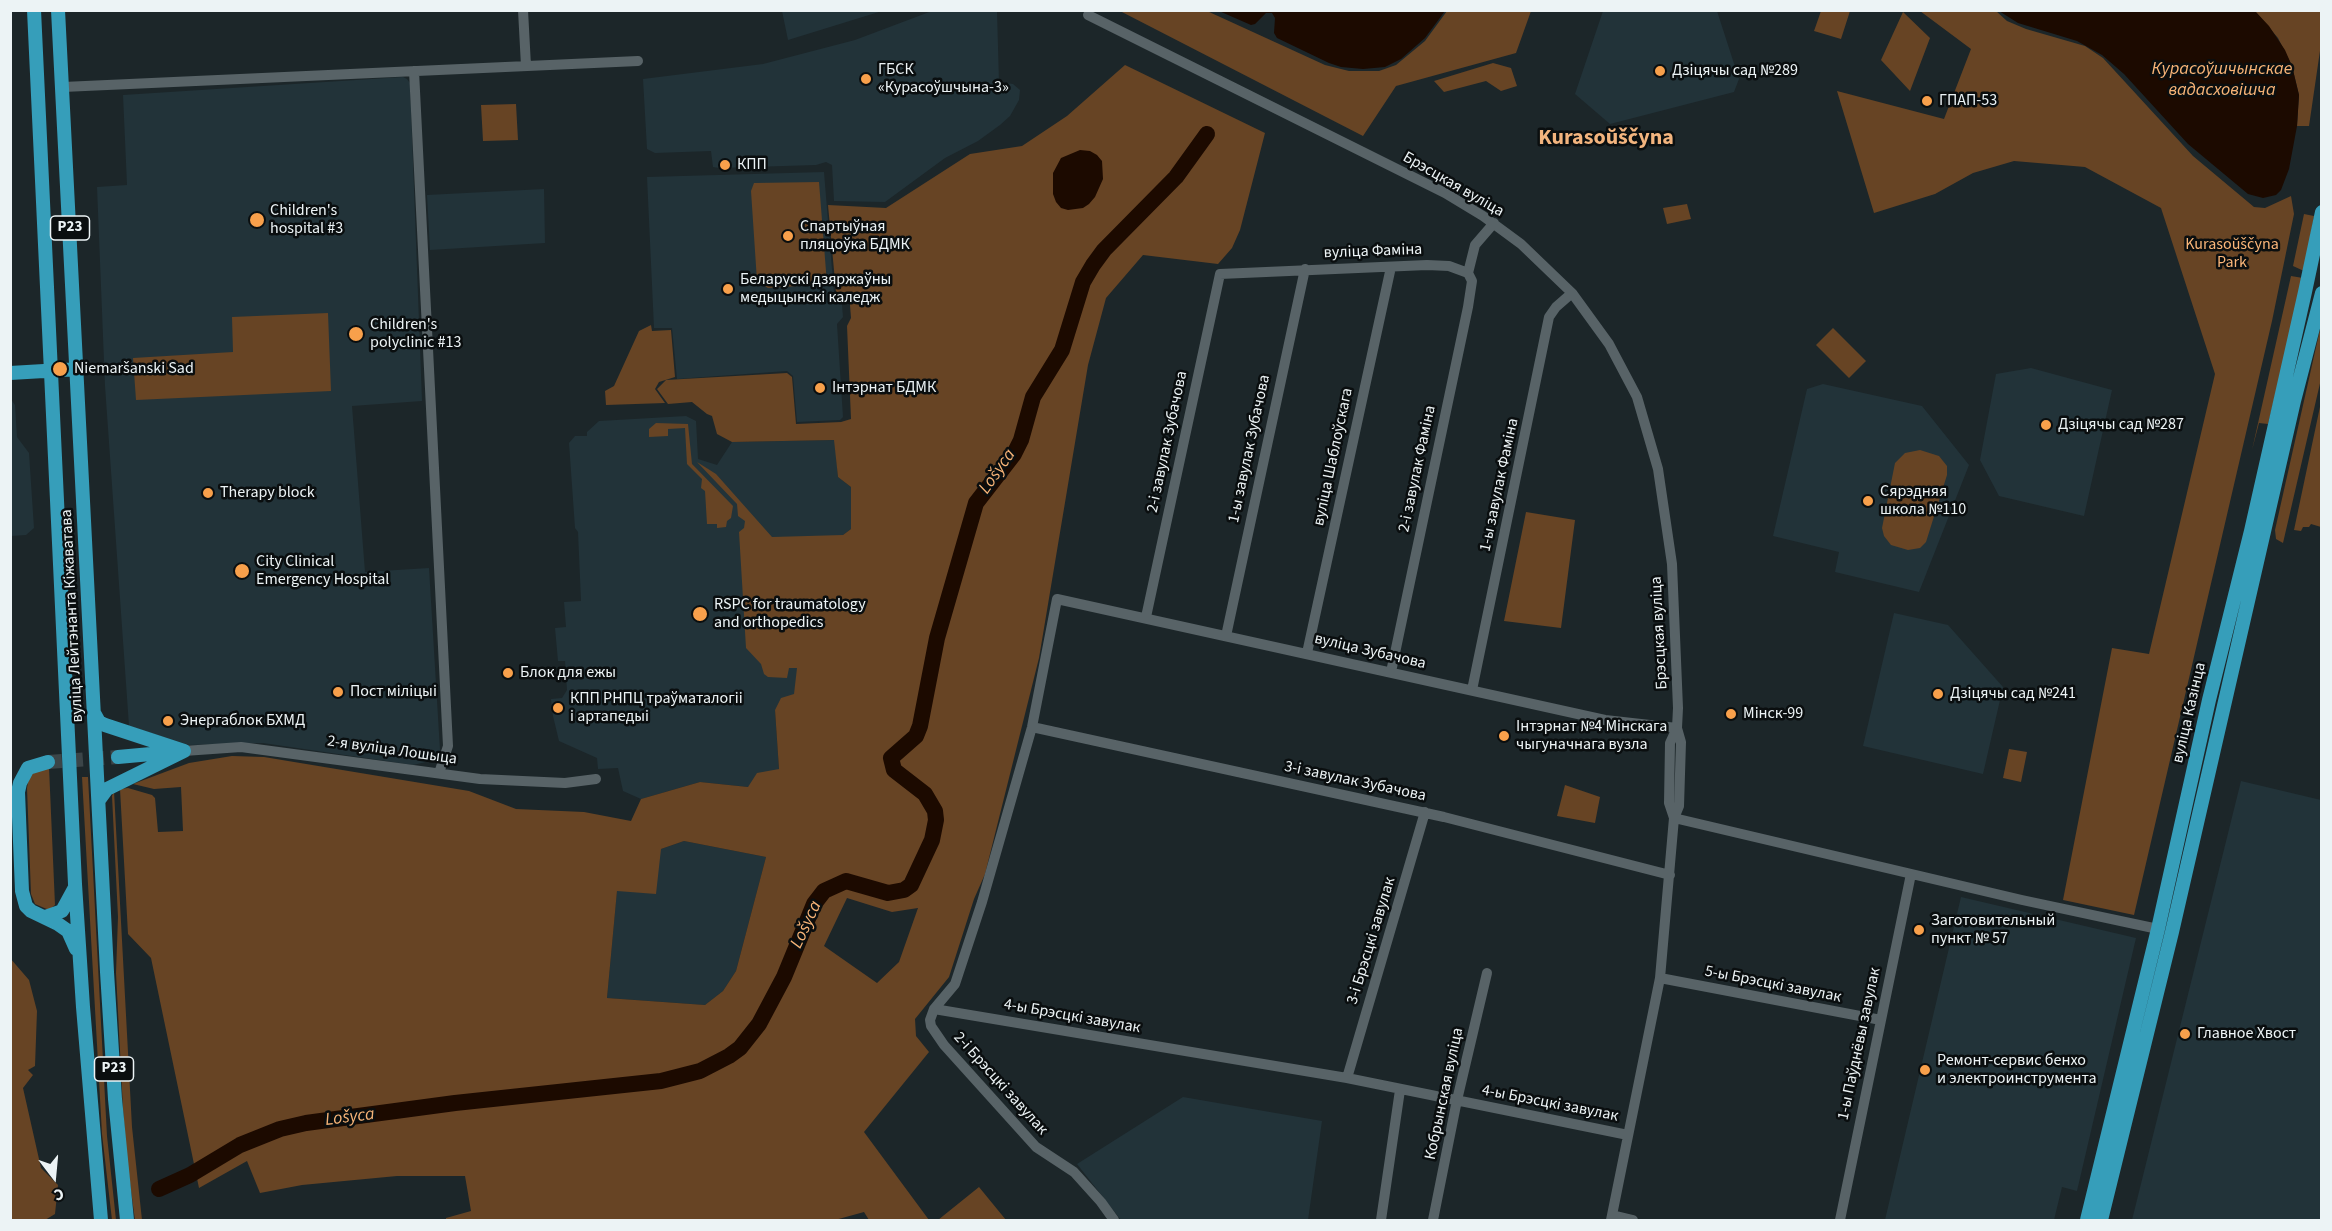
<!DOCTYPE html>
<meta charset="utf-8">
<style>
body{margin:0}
#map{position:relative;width:2332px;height:1231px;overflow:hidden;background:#1c2629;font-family:"Source Sans 3",sans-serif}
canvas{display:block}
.frame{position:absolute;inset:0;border:12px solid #ecf3f5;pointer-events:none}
.north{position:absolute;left:24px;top:1147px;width:60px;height:60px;-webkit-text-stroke:4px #0a0e0f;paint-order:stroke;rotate:164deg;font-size:16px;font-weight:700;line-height:24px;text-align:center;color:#ecf3f5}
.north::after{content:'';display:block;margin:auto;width:21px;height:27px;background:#ecf3f5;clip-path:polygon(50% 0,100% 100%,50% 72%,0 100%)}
</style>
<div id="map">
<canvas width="2332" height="1231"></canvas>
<div class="frame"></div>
<div class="north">С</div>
</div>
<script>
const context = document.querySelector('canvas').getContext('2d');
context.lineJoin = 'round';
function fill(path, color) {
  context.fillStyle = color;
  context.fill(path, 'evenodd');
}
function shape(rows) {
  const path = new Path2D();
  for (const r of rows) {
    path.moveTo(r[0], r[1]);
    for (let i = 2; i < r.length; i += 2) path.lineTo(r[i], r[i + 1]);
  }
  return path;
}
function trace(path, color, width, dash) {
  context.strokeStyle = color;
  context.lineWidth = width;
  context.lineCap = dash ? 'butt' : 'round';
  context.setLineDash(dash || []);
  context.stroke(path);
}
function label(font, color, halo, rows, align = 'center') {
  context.font = font + ' "Source Sans 3",sans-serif';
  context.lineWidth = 5;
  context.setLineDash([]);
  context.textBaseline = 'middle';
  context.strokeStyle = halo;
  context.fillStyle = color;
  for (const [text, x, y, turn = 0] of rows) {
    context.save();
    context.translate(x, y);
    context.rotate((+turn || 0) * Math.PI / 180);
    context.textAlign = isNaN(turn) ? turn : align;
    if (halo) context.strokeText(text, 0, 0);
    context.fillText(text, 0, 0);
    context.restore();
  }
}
fill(shape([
 [782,11,782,10,882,11,788,40],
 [997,11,999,82,1013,84,1020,90,1019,100,1010,116,1000,125,978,141,945,158,885,202,834,201,832,165,826,162,816,165,719,168,713,167,711,151,655,153,647,149,643,79,763,64,855,40,932,11],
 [1603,11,1717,11,1739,79,1734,92,1610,124,1575,94],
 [403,77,407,79,410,83,422,401,352,406,365,572,429,568,440,750,426,762,413,765,263,743,189,745,129,726,105,386,97,187,127,185,123,95],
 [824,172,834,294,841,293,843,317,837,324,843,417,840,420,797,422,793,376,787,371,677,379,672,328,654,328,647,177],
 [544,189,545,243,430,250,427,195],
 [2031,368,2112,390,2084,516,1999,496,1980,460,1996,374],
 [1823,384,1922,406,1969,465,1919,592,1835,572,1839,552,1773,536,1807,389],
 [10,398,15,405,17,437,29,453,34,528,26,535,11,536],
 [686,416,696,421,698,459,717,465,732,442,835,440,838,477,851,487,851,529,843,535,826,685,775,710,779,769,748,787,700,782,641,799,623,791,618,768,598,769,597,758,559,741,553,716,551,699,562,698,567,690,565,661,558,661,555,628,566,627,564,602,581,601,578,532,575,528,569,443,575,436,587,436,587,432,599,421],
 [1894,613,1948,625,2003,687,1983,774,1863,746],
 [2241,781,2321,800,2321,1220,2132,1220],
 [684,841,766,857,736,971,723,991,705,1005,607,998,617,890,661,849],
 [1961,897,2136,938,2077,1191,2062,1187,2054,1220,1885,1220],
 [1183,1097,1322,1121,1308,1220,1121,1220,1077,1164]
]), '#223339');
fill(shape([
 [1120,11,1207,11,1325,65,1349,71,1379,71,1396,65,1425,41,1447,11,1531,11,1516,53,1396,86,1363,136],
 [1821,11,1850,11,1841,39,1814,31],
 [1920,11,1996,11,2007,21,2026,29,2085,46,2103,58,2193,156,2254,207,2265,208,2291,196,2294,214,2272,321,2134,915,2063,900,2112,648,2149,654,2215,374,2161,208,2085,167,2014,161,1973,173,1935,194,1874,213,1837,91,1944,119,1971,49],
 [2255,11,2321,11,2321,44,2309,126,2297,126,2299,95,2292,66,2278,38],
 [1903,12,1930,38,1910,91,1881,60],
 [1493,63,1511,68,1517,86,1501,91,1486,81,1444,92,1434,81],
 [1125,65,1265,133,1240,230,1232,248,1218,264,1143,255,1106,298,1088,365,1039,658,985,874,974,899,949,977,915,1019,916,1036,929,1052,864,1132,929,1220,869,1220,864,1212,835,1220,446,1220,446,1218,471,1211,465,1176,397,1176,302,1185,260,1193,247,1161,199,1188,151,958,128,934,120,789,128,788,152,795,155,798,158,832,183,831,181,787,154,789,133,784,189,763,232,756,264,757,469,791,516,809,584,812,631,821,641,799,700,782,748,787,757,773,779,769,775,710,781,698,794,694,797,668,789,668,787,678,768,677,764,674,761,664,746,648,739,532,744,528,745,521,738,516,737,504,697,462,716,474,772,537,843,535,851,529,851,487,838,477,834,440,732,442,717,434,712,416,707,414,692,402,668,404,657,389,666,380,787,373,792,377,796,424,841,422,851,419,847,326,851,318,849,292,836,292,828,205,886,208,970,154,1022,146,1067,116],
 [684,841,766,857,736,971,723,991,705,1005,607,998,617,891,656,894,661,849],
 [847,898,892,912,918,908,899,962,877,983,824,946],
 [516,104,518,140,483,141,481,105],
 [819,182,827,284,768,288,757,281,751,191,754,183],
 [1687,204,1691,219,1667,224,1663,208],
 [2304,214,2314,216,2304,271,2293,266],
 [2291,276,2303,278,2293,324,2268,424,2259,423,2252,450],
 [328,313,331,391,136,400,133,358,233,352,232,317],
 [651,325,652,331,671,330,675,377,659,382,655,389,665,403,606,405,605,391,614,386,639,331],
 [2321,325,2321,379,2283,543,2276,539,2275,530],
 [1833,328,1866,361,1849,378,1816,345],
 [2321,402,2321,527,2311,524,2309,527,2303,527,2301,531,2294,530],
 [656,423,688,424,692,464,733,506,731,518,727,521,726,527,717,528,717,524,707,524,705,491,701,488,702,479,687,464,685,428,668,429,668,436,649,437,649,429],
 [1920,450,1939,456,1947,466,1947,475,1926,542,1920,548,1908,550,1891,545,1884,536,1882,528,1895,463,1905,453],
 [1526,512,1575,520,1561,628,1504,621],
 [2009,749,2027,752,2021,782,2003,778],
 [49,767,55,905,49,910,35,904,31,894,27,788,29,777,35,770],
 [82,777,88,777,107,1136,116,1220,112,1220,102,1134],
 [1565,785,1600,797,1595,823,1557,816],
 [114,791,132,1127,142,1220,135,1220,127,1161,123,1109,116,973,118,917,112,796],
 [10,958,29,980,37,1011,35,1066,28,1070,33,1075,23,1088,41,1168,58,1185,55,1214,45,1220,11,1220],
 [979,1187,1006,1220,938,1220]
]), '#674424');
fill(shape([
 [1219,11,1445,11,1425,38,1401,59,1385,67,1363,69,1341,67,1329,63,1277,38,1274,33,1275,18,1272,13,1266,13,1255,24,1251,25],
 [1999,11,2255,11,2269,26,2285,50,2292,66,2299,95,2297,126,2289,169,2281,190,2276,195,2263,198,2248,194,2188,144,2124,74,2102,55,2077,41,2018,23],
 [1080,150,1090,151,1097,155,1102,161,1103,179,1095,197,1089,204,1083,208,1068,210,1061,208,1056,202,1053,194,1053,173,1061,158]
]), '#1c0a00');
trace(shape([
 [159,1189,190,1175,240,1145,280,1129,306,1123,455,1103,661,1081,700,1071,729,1056,740,1048,759,1024,784,977,814,904,824,891,846,881,888,893,904,890,911,885,932,840,936,820,935,811,925,794,894,770,891,758,916,736,920,726,937,638,976,503,1014,454,1021,440,1033,397,1062,350,1083,282,1093,265,1104,250,1176,177,1207,134]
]), '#1c0a00', 16);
trace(shape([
 [48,762,118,757]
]), '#3b4548', 14, [14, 7]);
trace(shape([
 [523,10,526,66],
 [1088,15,1445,193,1483,216,1521,244,1572,293,1609,344,1637,397,1658,469,1672,564,1678,708,1677,728,1681,742,1679,806,1674,818,1660,978,1611,1220],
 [414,71,448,746,439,773],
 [63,87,638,61],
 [1146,617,1220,274,1427,265,1449,266,1468,273,1475,245,1494,223],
 [1226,636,1305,269],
 [1307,653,1391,267],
 [1391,672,1468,307,1472,281,1468,273],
 [1472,690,1549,317,1556,307,1572,293],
 [1032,727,1444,817,1670,875],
 [184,751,241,747,480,779,565,783,596,779],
 [1674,818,2022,900,2158,929],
 [1674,818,1669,803,1670,743,1677,728],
 [1660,978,1881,1020],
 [934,1009,930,1020,931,1026,944,1045,1036,1147,1074,1172,1101,1202,1114,1220],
 [1347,1078,1425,812],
 [1628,1135,1347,1078,934,1009,955,984,982,902,1032,727,1057,599,1605,720,1677,728],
 [1612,1215,1633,1220],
 [1381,1220,1400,1090],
 [1433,1220,1457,1100,1487,973],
 [1840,1220,1911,874]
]), '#586367', 10);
trace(shape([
 [34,10,75,884,83,1007,101,1220],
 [58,10,107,972,115,1099,127,1220],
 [10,373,78,369],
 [94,713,99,722,105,725,184,751],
 [118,757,173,752],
 [48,762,28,768,20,783,18,792,22,891,26,906,31,911,58,924,68,931,76,949],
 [99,800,107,789,184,751],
 [45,917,62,911,74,889],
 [2087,1220,2158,929,2209,700,2251,531,2305,292,2322,212],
 [2101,1220,2172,932,2294,401,2322,293]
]), '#369eba', 14);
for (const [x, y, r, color] of [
 [1660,71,6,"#f8a04b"],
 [866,79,6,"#f8a04b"],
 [1927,101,6,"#f8a04b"],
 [725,165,6,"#f8a04b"],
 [257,220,8,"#f8a04b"],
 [788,236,6,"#f8a04b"],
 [728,289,6,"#f8a04b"],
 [356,334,8,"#f8a04b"],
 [60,369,8,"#f8a04b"],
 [820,388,6,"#f8a04b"],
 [2046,425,6,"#f8a04b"],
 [208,493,6,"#f8a04b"],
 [1868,501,6,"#f8a04b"],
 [242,571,8,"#f8a04b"],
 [700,614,8,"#f8a04b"],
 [508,673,6,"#f8a04b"],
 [338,692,6,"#f8a04b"],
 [1938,694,6,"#f8a04b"],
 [558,708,6,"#f8a04b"],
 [1731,714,6,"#f8a04b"],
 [168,721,6,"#f8a04b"],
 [1504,736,6,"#f8a04b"],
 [1919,930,6,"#f8a04b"],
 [2185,1034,6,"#f8a04b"],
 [1925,1070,6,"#f8a04b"]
]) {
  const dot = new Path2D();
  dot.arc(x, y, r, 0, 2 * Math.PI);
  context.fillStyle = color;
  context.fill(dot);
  trace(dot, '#0a0e0f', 2);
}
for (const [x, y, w] of [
 [70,228,39],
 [114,1069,39]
]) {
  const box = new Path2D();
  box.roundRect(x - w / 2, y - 12, w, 24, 4.5);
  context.fillStyle = '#0a0e0f';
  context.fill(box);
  trace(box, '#ecf3f5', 1.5);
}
label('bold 15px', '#ecf3f5', null, [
 ["Р23",70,228],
 ["Р23",114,1069]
]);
label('16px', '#ecf3f5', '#0a0e0f', [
 ["ГБСК",878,70],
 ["«Курасоўшчына-3»",878,88],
 ["Дзіцячы сад №289",1672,71],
 ["ГПАП-53",1939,101],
 ["КПП",737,165],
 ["Children's",270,211],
 ["hospital #3",270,229],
 ["Спартыўная",800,227],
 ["пляцоўка БДМК",800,245],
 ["Беларускі дзяржаўны",740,280],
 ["медыцынскі каледж",740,298],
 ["Children's",370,325],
 ["polyclinic #13",370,343],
 ["Niemaršanski Sad",74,369],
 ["Інтэрнат БДМК",832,388],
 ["Дзіцячы сад №287",2058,425],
 ["Сярэдняя",1880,492],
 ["школа №110",1880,510],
 ["Therapy block",220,493],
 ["City Clinical",256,562],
 ["Emergency Hospital",256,580],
 ["RSPC for traumatology",714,605],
 ["and orthopedics",714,623],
 ["Блок для ежы",520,673],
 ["Пост міліцыі",350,692],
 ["Дзіцячы сад №241",1950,694],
 ["КПП РНПЦ траўматалогіі",570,699],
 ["і артапедыі",570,717],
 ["Мінск-99",1743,714],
 ["Энергаблок БХМД",180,721],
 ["Інтэрнат №4 Мінскага",1516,727],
 ["чыгуначнага вузла",1516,745],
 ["Заготовительный",1931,921],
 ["пункт № 57",1931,939],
 ["Главное Хвост",2197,1034],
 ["Ремонт-сервис бенхо",1937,1061],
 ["и электроинструмента",1937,1079]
], 'left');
label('16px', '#ecf3f5', '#0a0e0f', [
 ["Брэсцкая вуліца",1453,185,30],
 ["вуліца Фаміна",1373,252,-2],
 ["2-і завулак Зубачова",1168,442,-78],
 ["1-ы завулак Зубачова",1250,449,-78],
 ["вуліца Шаблоўскага",1334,457,-78],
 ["2-і завулак Фаміна",1418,469,-78],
 ["1-ы завулак Фаміна",1500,485,-78],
 ["вуліца Лейтэнанта Кіжаватава",73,616,-93],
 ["Брэсцкая вуліца",1660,633,-93],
 ["вуліца Зубачова",1370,652,13],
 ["вуліца Казінца",2190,713,-77],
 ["2-я вуліца Лошыца",392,751,8],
 ["3-і завулак Зубачова",1355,782,12],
 ["3-і Брэсцкі завулак",1372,941,-73],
 ["5-ы Брэсцкі завулак",1773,985,11],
 ["4-ы Брэсцкі завулак",1072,1017,10],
 ["1-ы Паўднёвы завулак",1860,1044,-78],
 ["2-і Брэсцкі завулак",1000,1084,48],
 ["Кобрынская вуліца",1445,1094,-78],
 ["4-ы Брэсцкі завулак",1550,1104,11]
]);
label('16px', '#fab679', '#0a0e0f', [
 ["Kurasoŭščyna",2232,245],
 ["Park",2232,263]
]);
label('italic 18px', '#f8b477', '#0a0e0f', [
 ["Курасоўшчынскае",2222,70],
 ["вадасховішча",2222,91],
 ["Lošyca",998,472,-55],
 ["Lošyca",807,925,-65],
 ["Lošyca",350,1118,-7]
]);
label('bold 22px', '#f2b47e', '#0a0e0f', [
 ["Kurasoŭščyna",1606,139]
]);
</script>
